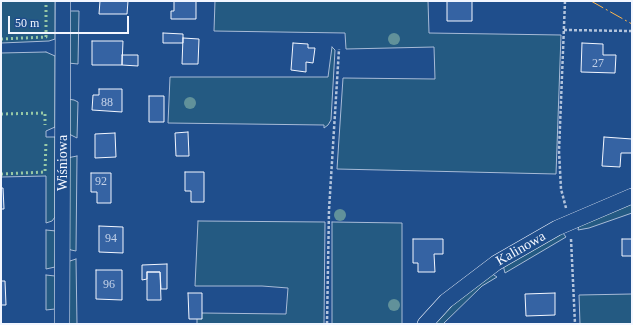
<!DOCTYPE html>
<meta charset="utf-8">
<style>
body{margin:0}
#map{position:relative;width:633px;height:325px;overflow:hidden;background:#1f4e8c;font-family:Georgia,serif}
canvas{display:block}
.frame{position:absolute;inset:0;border:2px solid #f2f6ff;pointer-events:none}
.scale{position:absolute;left:8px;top:16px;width:121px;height:18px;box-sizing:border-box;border:2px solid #f2f6ff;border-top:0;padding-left:5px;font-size:12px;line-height:14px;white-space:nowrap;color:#f2f6ff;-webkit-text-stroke:3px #1f4e8c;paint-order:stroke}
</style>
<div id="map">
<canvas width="633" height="325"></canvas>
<div class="frame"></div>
<div class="scale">50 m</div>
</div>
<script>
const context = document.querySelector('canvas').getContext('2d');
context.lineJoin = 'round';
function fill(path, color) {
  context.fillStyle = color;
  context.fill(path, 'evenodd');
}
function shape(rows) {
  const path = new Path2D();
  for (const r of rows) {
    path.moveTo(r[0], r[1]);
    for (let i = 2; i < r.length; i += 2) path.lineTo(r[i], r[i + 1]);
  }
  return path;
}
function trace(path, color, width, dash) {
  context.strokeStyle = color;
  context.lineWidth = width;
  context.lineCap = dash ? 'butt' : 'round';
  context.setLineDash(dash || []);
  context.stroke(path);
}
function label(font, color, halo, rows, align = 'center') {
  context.font = font + ' Georgia,serif';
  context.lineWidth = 3;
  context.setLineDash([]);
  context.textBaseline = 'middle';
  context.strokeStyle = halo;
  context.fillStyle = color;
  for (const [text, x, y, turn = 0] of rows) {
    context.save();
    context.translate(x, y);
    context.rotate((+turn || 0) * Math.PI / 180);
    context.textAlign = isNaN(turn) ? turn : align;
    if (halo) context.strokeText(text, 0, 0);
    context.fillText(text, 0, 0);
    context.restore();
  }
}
const green = shape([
 [1,1,55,1,55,39,49,41,1,43,1,1],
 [215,1,428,1,429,33,561,35,556,174,337,169,343,78,435,79,434,47,346,49,345,33,214,31,215,1],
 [67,11,79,11,78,64,68,63,67,11],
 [332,47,335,50,331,120,328,125,324,128,324,125,168,123,170,77,328,77,332,47],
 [46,52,55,56,55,127,46,131,46,137,55,137,55,217,52,221,46,223,46,176,1,177,1,53,46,52],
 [67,99,74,100,78,102,77,138,67,133,67,99],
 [77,156,76,251,71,250,67,248,67,158,77,156],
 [632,201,632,213,589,228,578,230,579,225,632,201],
 [198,221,325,222,324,324,197,324,197,319,202,313,286,314,288,288,262,286,195,286,198,221],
 [332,222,402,223,402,324,332,324,332,222],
 [46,230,56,231,55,267,46,269,46,230],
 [563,233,566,237,505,273,503,265,563,233],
 [76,259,77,324,66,324,67,262,76,259],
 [491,273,497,277,482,286,443,324,430,324,491,273],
 [46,275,55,276,55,309,46,310,46,275],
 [632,294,632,324,580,324,579,295,632,294]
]);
fill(green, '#245a82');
trace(green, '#a8bbd7', 1);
const building = shape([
 [100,1,128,1,127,14,99,14,100,1],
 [174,1,196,1,196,19,171,19,171,11,174,11,174,1],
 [447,1,472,1,472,21,447,21,447,1],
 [163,33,183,34,183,43,163,43,163,33],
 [183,38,199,39,198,64,182,64,183,38],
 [92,41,123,41,122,65,92,65,92,41],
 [293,43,308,44,308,48,315,48,313,63,306,62,306,72,291,70,293,43],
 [582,43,603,44,603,55,616,55,615,73,581,72,582,43],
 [122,55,138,55,138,66,122,65,122,55],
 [99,89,122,89,122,112,92,110,93,95,99,95,99,89],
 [149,96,164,96,164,122,149,122,149,96],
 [188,132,189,156,176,156,175,133,188,132],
 [115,133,116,157,95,158,95,134,115,133],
 [604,137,632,139,632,153,621,153,620,167,602,166,604,137],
 [185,172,204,172,204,202,191,202,191,191,185,191,185,172],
 [91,173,111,173,111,203,97,203,97,192,91,192,91,173],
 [1,188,3,188,4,209,1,209,1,188],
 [99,226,123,227,123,253,99,252,99,226],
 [413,239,443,239,443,254,434,254,435,272,418,272,418,263,413,263,413,239],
 [622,239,632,239,632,256,622,256,622,239],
 [167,264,167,289,161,289,160,272,147,272,147,279,142,280,142,265,167,264],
 [96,270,122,270,122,300,96,299,96,270],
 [147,272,160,272,161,300,147,300,147,272],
 [1,281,5,281,6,305,1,305,1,281],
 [188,293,202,293,202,319,189,319,188,293],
 [555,293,555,315,526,316,525,294,555,293]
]);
fill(building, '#3563a3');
trace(building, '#f2f6ff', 1);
const minor = shape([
 [62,324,63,1],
 [425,324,446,301,496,263,557,228,632,196]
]);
trace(minor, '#f2f6ff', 16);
trace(shape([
 [565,1,559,151,561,189,566,208],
 [564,30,632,31],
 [571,239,575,324],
 [327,324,329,210,339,49]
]), '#b3c4dc', 2.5, [3, 2]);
trace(minor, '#1f4e8c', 15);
trace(shape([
 [1,39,46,37,46,1],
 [1,114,45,113,45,125],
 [1,174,45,172,46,141]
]), '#97c8a6', 3, [2, 3]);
trace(shape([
 [591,1,632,24]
]), '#ffb74d', 1, [14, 3, 2, 3]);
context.fillStyle = '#61919a';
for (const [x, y] of [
 [394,39],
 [190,103],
 [340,215],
 [394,305]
]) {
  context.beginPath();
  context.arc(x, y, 6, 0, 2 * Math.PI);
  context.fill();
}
label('12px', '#c3d1e8', null, [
 ["27",598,64],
 ["88",107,103],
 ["92",101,182],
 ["94",111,239],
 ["96",109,285]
]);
label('14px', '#f2f6ff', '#1f4e8c', [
 ["Wiśniowa",63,163,-90],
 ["Kalinowa",521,249,-30]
]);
</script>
